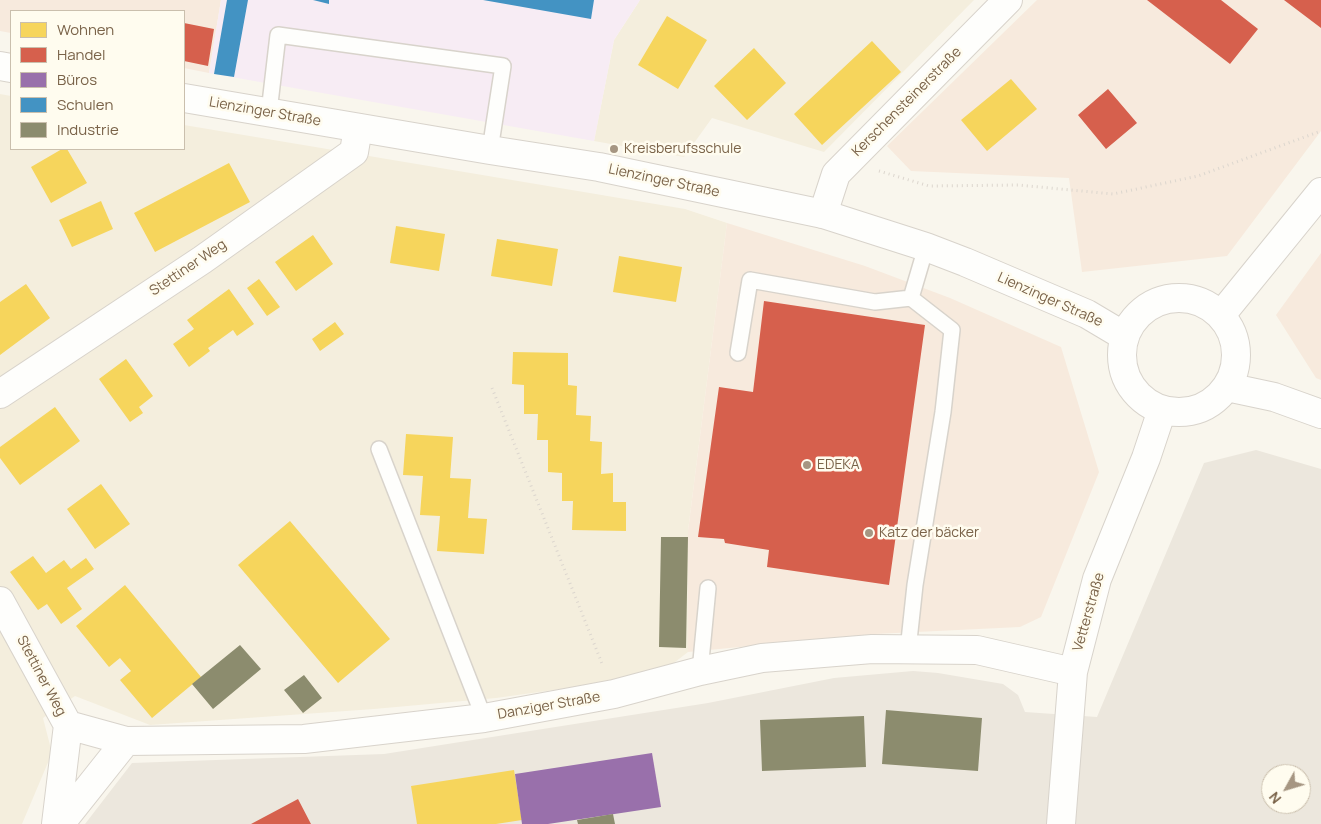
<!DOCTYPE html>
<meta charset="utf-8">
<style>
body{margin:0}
#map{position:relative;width:1321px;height:824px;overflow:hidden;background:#f9f6ed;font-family:Manrope,sans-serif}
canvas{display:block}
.legend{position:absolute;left:10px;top:10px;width:175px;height:140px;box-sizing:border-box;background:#fffcef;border:1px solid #cabfad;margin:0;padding:6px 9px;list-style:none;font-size:15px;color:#7a6349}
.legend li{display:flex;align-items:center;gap:10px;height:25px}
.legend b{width:25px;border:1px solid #cabfad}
.north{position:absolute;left:1261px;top:764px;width:50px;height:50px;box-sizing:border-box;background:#fffcef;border:1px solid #cabfad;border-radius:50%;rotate:231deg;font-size:14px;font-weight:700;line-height:20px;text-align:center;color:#7a6349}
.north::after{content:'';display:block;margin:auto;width:18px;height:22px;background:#a69682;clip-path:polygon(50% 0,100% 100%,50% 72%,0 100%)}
</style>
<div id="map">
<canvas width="1321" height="824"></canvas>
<ul class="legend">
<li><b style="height:14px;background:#f6d55c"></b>Wohnen</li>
<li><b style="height:14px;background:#d6604d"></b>Handel</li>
<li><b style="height:14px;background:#9970ab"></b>Büros</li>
<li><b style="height:14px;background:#4393c3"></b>Schulen</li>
<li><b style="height:14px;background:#8c8c6e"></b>Industrie</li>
</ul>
<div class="north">N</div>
</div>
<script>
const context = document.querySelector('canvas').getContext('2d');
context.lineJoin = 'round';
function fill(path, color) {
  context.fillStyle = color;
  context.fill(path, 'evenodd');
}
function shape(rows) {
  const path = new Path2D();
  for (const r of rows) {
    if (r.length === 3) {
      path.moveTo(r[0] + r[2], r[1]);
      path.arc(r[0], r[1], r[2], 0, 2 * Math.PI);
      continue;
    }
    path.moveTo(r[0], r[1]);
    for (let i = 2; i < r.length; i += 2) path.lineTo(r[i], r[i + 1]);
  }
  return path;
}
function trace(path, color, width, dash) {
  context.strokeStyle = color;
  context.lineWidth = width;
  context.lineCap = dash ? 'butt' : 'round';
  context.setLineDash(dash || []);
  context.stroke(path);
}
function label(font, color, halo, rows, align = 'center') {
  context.font = font + ' Manrope,sans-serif';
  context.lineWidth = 5;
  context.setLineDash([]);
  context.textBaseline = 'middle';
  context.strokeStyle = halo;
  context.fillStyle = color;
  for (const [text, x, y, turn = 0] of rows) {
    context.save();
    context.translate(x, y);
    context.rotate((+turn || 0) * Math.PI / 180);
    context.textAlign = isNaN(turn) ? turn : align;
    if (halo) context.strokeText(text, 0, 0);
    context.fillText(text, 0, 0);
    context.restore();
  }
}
fill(shape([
 [640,0,974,0,824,152,712,118,684,157,594,141,614,40],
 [0,94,11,96,11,149,184,149,184,125,685,209,727,223,688,531,688,652,666,669,597,684,496,698,374,709,150,725,75,696,43,718,52,753,22,824,0,824]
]), '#f4eedd');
fill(shape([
 [0,0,221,0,209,73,184,68,184,11,11,11,11,33,0,31],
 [1037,0,1321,0,1321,131,1227,256,1082,272,1069,178,911,171,887,146],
 [727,223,865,266,950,298,1061,347,1099,472,1041,617,1020,627,875,634,688,652,688,531],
 [1321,253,1321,380,1316,378,1276,315]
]), '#f7eadd');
fill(shape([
 [1256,450,1321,469,1321,824,85,824,132,763,384,754,708,703,834,678,913,671,938,673,1003,684,1018,695,1025,712,1097,717,1204,463],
 [1271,774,1301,774,1301,804,1271,804]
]), '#ece7dd');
fill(shape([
 [221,0,640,0,614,40,594,141,209,73]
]), '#f7ecf4');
fill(shape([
 [667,16,707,40,678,89,638,65],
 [872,41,901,72,822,145,794,114],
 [754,48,786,83,747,120,714,86],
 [1011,79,1037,109,987,151,961,120],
 [62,149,67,149,87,183,51,203,31,167],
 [229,163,250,202,155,252,134,213],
 [101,201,113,229,72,247,59,220],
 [396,226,445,234,439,271,390,263],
 [313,235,333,264,296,291,275,262],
 [497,239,558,249,552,286,491,276],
 [619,256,682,267,676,302,613,292],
 [259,279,280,307,267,316,247,288],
 [26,284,50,318,0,355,0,302],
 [229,289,254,324,237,336,233,330,208,348,210,351,189,367,173,344,194,329,187,320],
 [335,322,344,334,320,351,312,339],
 [513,352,568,353,568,385,577,386,576,415,591,416,590,441,602,442,601,474,613,473,613,502,626,502,626,531,572,530,573,501,562,501,562,473,548,472,548,440,537,440,538,414,524,414,524,385,512,384],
 [126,359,153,396,139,407,143,413,130,422,99,379],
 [55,407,80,441,20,485,0,458,0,447],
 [406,434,453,437,450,478,471,479,468,518,487,519,484,554,437,551,440,516,420,515,423,476,403,475],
 [101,484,130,524,95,549,67,509],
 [290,521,390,639,338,683,238,565],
 [33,556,46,573,64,560,71,569,86,558,94,569,67,588,82,609,61,624,47,604,38,610,10,572],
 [125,585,201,677,152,718,120,680,131,671,120,658,109,667,76,626],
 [514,770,522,820,496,824,417,824,411,786]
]), '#f6d55c');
fill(shape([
 [1147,0,1221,0,1258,29,1230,64],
 [1284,0,1321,0,1321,28],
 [184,23,214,29,208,66,184,61],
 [1108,89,1137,123,1106,149,1078,115],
 [764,301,925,325,889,585,767,567,769,550,725,543,724,539,698,537,719,387,753,392],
 [298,799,311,824,251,824]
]), '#d6604d');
fill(shape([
 [652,753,661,807,548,824,522,824,515,774]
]), '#9970ab');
fill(shape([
 [227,0,248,0,234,77,214,74],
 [313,0,329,0,329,4],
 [483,0,594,0,591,19]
]), '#4393c3');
fill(shape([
 [661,537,688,537,686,648,659,647],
 [240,645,261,669,213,709,192,684],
 [304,675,322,698,303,713,284,690],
 [886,710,982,718,978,771,882,764],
 [864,716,866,767,762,771,760,720],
 [613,814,615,824,578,824,577,820]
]), '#8c8c6e');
const service = shape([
 [269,112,278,35,503,66,490,150],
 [738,353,750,280,875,302,911,298],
 [379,449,484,718],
 [908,650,915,585,943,412,952,330,911,298,926,247],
 [700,671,708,588]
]);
const minor = shape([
 [823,214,836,174,1008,0],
 [1221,315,1321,192],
 [0,394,202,260,354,152,358,128],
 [0,601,68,725,126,741,304,739,484,718,614,694,700,671,762,658,872,649,977,650,1073,672],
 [56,824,68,725],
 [60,824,126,741],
 [1061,824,1073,672,1097,579,1146,458,1162,410]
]);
const tertiary = shape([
 [0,66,11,68],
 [184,98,490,150,599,167,823,214,926,247,965,262,1087,314,1124,336],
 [1179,355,57],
 [1227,387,1274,397,1321,414]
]);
trace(service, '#d8d3cb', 18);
trace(minor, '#d8d3cb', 30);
trace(tertiary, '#d8d3cb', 30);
trace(shape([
 [879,171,929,186,1018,185,1113,194,1198,176,1321,131],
 [492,388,603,666]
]), '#dcd6ce', 3, [1, 4]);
trace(service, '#fefefc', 15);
trace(minor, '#fefefc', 28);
trace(tertiary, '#fefefc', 28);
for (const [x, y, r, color] of [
 [614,149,5,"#a69682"],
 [807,465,5,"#a69682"],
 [869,533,5,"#a69682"]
]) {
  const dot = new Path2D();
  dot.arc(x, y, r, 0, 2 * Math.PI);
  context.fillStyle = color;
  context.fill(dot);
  trace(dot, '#fffcef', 2);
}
label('14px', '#7a6349', '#fffcef', [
 ["Kerschensteinerstraße",907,102,-45],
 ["Lienzinger Straße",265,112,10],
 ["Lienzinger Straße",664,181,12],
 ["Stettiner Weg",188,268,-34],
 ["Lienzinger Straße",1050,300,24],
 ["Vetterstraße",1089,612,-74],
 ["Stettiner Weg",41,676,62],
 ["Danziger Straße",549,706,-10]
]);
label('14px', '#7a6349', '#fffcef', [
 ["Kreisberufsschule",624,149],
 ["EDEKA",817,465],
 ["Katz der bäcker",879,533]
], 'left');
</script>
